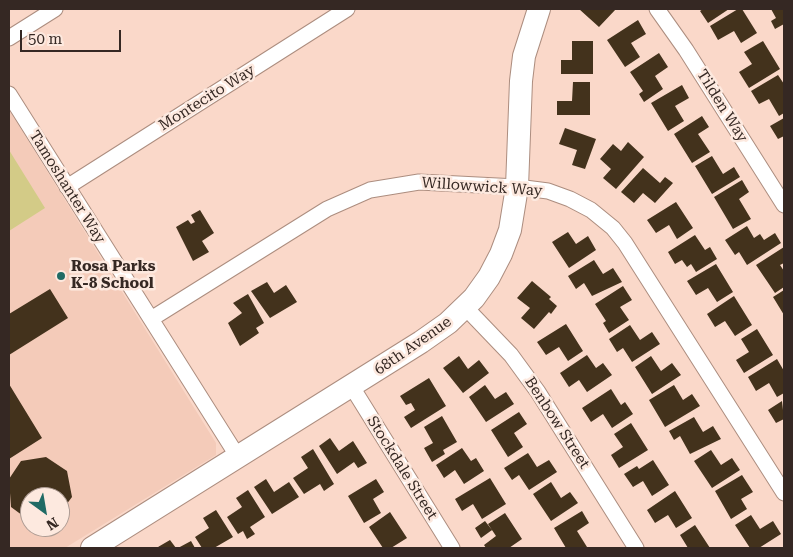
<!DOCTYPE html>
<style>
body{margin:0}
#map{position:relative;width:793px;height:557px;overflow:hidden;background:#fad8c9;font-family:"Roboto Serif",serif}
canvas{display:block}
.frame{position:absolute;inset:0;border:10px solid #352823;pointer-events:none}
.north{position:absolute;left:20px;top:487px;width:50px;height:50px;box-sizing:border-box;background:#fde9df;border:1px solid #ad9c94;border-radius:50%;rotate:148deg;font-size:14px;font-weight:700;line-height:20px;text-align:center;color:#352823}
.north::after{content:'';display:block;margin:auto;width:18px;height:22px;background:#206b65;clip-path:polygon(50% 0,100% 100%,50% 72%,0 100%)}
.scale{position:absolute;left:20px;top:30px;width:101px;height:22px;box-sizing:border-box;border:2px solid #352823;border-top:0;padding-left:6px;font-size:15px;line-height:18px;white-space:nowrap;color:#352823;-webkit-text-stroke:4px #fde9df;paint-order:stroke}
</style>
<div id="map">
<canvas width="793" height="557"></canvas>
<div class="frame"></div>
<div class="north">N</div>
<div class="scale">50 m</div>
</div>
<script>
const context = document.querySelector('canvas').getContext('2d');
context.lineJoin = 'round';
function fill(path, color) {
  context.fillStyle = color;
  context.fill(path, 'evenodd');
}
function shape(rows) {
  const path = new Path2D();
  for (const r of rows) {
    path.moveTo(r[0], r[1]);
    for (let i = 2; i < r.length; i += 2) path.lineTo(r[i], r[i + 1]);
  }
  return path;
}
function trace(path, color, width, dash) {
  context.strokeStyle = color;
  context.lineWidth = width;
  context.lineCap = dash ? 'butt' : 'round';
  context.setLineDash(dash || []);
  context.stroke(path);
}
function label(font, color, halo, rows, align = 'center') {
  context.font = font + ' "Roboto Serif",serif';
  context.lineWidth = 5;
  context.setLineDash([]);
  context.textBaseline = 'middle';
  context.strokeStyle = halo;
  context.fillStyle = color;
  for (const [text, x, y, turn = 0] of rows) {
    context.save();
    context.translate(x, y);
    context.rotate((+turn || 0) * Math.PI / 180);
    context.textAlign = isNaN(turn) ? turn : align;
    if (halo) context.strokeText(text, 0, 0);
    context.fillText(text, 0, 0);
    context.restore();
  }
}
fill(shape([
 [9,110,216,443,216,455,65,548,9,548],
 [30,497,60,497,60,527,30,527]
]), '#f4cbb9');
fill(shape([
 [9,150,45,208,9,231]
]), '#d3cb87');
fill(shape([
 [579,9,616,9,599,27],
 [703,9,729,9,708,23,700,11],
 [738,9,742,9,757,33,741,43,734,31,718,40,710,26],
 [771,9,784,9,784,24,775,29,771,21,776,18],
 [638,20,646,34,631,43,640,57,625,67,607,40],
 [572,41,593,41,593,74,561,74,561,60,572,60],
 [763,41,780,69,749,88,739,72,752,64,744,52],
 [659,53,668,67,655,76,663,89,644,102,639,94,643,91,630,72],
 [778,75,784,84,784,113,779,116,769,99,759,104,751,91],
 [573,82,590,82,590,115,557,115,557,101,572,101],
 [682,85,689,98,675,106,684,121,668,131,651,103],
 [702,116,709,127,698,134,710,152,692,163,674,134],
 [784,118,784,136,778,139,770,126],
 [565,128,596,139,585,169,572,165,577,150,559,144],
 [628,142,644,157,616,189,603,178,611,169,600,159,613,144,621,151],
 [712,156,723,174,734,167,740,177,712,194,695,166],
 [643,168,660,183,665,177,673,183,655,203,643,193,634,203,621,192],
 [742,180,749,192,739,199,751,219,733,229,714,197],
 [676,202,693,228,677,239,669,225,656,233,647,220],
 [200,210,214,233,202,241,209,252,193,261,176,227,188,220,191,224,195,222,191,215],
 [747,226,754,238,760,234,764,240,775,233,781,243,747,265,739,252,735,255,725,240],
 [568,232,576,244,588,236,596,250,569,268,552,242],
 [695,235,705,250,710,247,717,259,696,272,691,264,687,267,682,260,675,264,668,252],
 [784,247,784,263,780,265,784,271,784,287,775,293,756,265],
 [594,260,603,274,613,268,622,282,592,296,584,283,576,289,568,276],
 [716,264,733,292,717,302,708,288,696,295,687,281],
 [532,281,551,297,549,299,557,306,551,314,549,312,534,329,521,318,530,308,517,298],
 [267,282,274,293,286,285,297,302,270,318,251,291],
 [623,286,632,300,620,307,629,320,609,333,603,323,606,321,595,304],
 [50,289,68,318,9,355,9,314],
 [784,290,784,315,773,297],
 [248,294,264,323,256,328,259,333,240,346,228,323,242,313,233,303],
 [734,296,752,325,735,336,725,321,715,327,707,314],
 [566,324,583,351,568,361,559,347,546,355,537,342],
 [630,325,640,340,652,332,660,344,632,362,623,348,617,352,609,339],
 [757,329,773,355,744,373,736,360,749,352,741,339],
 [587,355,596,368,603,363,612,375,587,392,579,380,569,387,560,373],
 [459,356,468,369,479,360,489,373,463,393,443,368],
 [651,356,661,371,672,363,681,375,652,394,635,367],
 [777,359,784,371,784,393,777,397,769,383,756,391,748,377],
 [429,378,446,406,411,428,404,417,415,410,411,403,406,405,400,396],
 [9,384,42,438,9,459],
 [485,385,495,399,506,392,514,404,486,422,469,397],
 [674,385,683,400,692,394,700,406,665,427,649,400],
 [611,389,621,405,625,402,633,414,612,428,603,414,591,422,582,408],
 [782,401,784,419,776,423,768,410],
 [519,412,527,424,514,433,523,447,508,457,491,430],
 [442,416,457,442,443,450,445,454,432,462,424,448,433,443,424,427],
 [694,417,703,432,713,426,721,439,690,454,680,436,674,440,669,431],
 [631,423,648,450,619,468,611,455,623,447,614,434],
 [330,438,339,451,353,441,367,463,358,468,354,462,337,474,319,446],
 [462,448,471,461,476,458,484,471,464,484,455,470,444,478,436,465],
 [313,449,334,484,324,491,320,484,304,494,293,478,308,468,301,457],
 [711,450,721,465,732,458,740,470,712,488,694,461],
 [528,453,537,467,549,460,557,472,529,490,519,475,512,480,504,468],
 [46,457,67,471,72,497,60,513,60,497,30,497,30,521,11,507,9,479,21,461],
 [653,460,669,485,652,496,643,481,633,487,624,474,637,466,639,469],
 [742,475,753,492,741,499,747,509,731,519,715,491],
 [490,478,506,504,482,519,473,504,462,511,455,499],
 [266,479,274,492,289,482,299,497,272,514,254,487],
 [376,479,384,492,373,499,381,513,364,523,348,496],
 [551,482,561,498,570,492,578,503,551,521,533,494],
 [248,490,265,517,250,527,255,534,247,539,243,531,238,534,227,517,242,507,236,498],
 [675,491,692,518,676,528,668,515,655,523,647,510],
 [216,510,233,537,214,548,202,548,195,537,209,528,203,518],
 [582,511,589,523,577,531,587,547,566,548,554,528],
 [390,512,407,538,391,548,383,548,369,527],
 [505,513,522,539,509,548,486,548,484,545,496,536,488,524],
 [751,515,760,529,773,521,781,534,759,548,750,548,735,525],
 [485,521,492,530,481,538,475,528],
 [695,525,710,548,688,548,680,535],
 [170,540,176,548,159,548,158,547],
 [191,541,195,548,178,548]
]), '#43321c');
const street = shape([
 [657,9,686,50,784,205],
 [9,38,55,9],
 [9,94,238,457],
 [67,187,347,9],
 [465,307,511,355,538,392,636,548],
 [151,319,327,209,370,190,419,182,517,187,548,191,570,199,591,210,613,228,625,243,784,493],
 [352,387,452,548]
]);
const secondary = shape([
 [92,548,421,342,448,323,474,298,489,277,501,254,510,230,517,187,521,81,524,56,539,9]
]);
trace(street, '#ac8d7f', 17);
trace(secondary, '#ac8d7f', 24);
trace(street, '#fff', 15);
trace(secondary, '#fff', 22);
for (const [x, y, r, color] of [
 [61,276,5,"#206b65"]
]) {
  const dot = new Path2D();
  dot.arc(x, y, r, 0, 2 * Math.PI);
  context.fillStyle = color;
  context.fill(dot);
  trace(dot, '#fde9df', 2);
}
label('15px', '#352823', '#fde9df', [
 ["Montecito Way",207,98,-32],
 ["Tilden Way",722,106,58],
 ["Tamoshanter Way",67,187,58],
 ["Willowwick Way",482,187,4],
 ["68th Avenue",413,346,-35],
 ["Benbow Street",557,423,57],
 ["Stockdale Street",402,468,58]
]);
label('bold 15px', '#352823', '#fde9df', [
 ["Rosa Parks",71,267],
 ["K-8 School",71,284]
], 'left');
</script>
